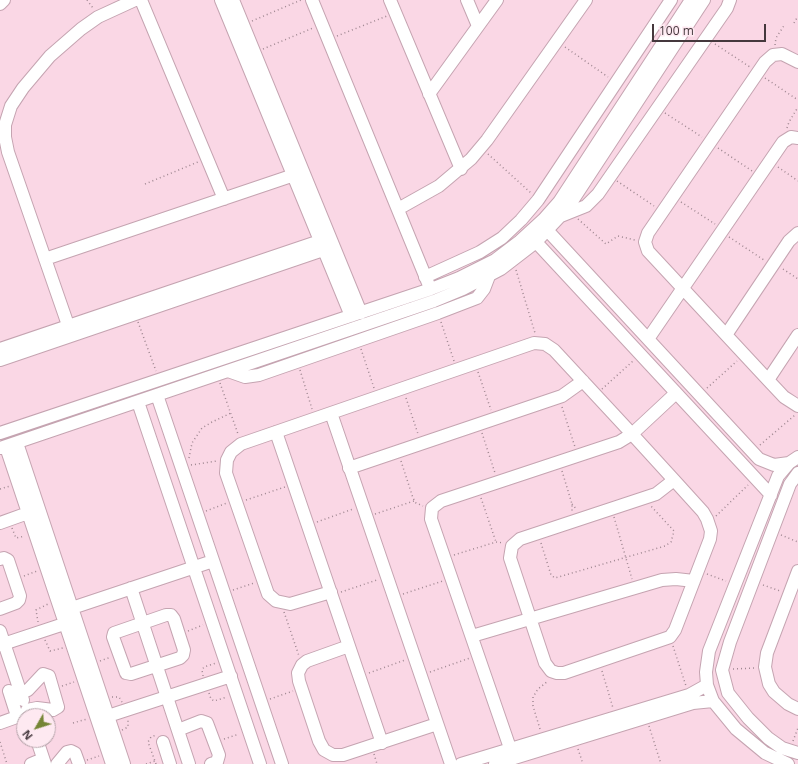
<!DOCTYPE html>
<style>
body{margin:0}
#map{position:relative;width:798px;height:764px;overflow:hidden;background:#fad7e5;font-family:"Open Sans",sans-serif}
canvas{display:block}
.north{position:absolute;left:16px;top:708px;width:40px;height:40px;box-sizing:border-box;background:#fee9f1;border:1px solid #b4a2a9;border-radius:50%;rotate:231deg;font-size:11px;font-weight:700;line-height:16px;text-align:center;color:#45383d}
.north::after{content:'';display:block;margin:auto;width:14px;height:18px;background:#758535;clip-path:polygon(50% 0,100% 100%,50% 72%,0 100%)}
.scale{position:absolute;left:652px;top:24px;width:114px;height:18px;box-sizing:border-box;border:2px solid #45383d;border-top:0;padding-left:5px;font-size:12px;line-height:14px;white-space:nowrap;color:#45383d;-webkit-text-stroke:3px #fee9f1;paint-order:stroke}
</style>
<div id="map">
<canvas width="798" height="764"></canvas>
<div class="north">N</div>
<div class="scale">100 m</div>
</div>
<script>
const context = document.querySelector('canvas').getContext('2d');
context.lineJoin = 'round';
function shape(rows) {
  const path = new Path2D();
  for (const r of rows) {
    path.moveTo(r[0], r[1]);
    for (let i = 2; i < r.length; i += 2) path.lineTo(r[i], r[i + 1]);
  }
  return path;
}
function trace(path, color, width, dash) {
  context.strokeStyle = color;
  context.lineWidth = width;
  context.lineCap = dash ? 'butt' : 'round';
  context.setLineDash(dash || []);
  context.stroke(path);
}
const minor = shape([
 [141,0,224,199],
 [221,0,351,316],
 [233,0,361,313],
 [312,0,428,283],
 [390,0,461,169],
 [467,0,478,26],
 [0,4,4,0],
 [798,62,782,54,773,55,765,62,648,233,645,242,648,251,768,380,784,397,798,406],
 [429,94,497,0],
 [398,209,439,186,471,159,487,140,586,0],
 [561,216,586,206,598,194,727,8,730,0],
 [548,231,759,459,774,465,789,463],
 [536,242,771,495],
 [45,259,300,173],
 [425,277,480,252,502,238,521,220,538,200,671,0],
 [68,325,8,152,5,137,5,125,11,106,23,88,50,56,81,29,98,17,135,0],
 [726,335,789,241,798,233],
 [648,339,783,142,791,137,798,138],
 [0,349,320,241],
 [0,360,323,250],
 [228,371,245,377,259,375,438,313,477,298,484,289,489,276],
 [768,380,798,335],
 [157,395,282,764],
 [138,402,260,764],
 [331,413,451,764],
 [276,432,382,743],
 [0,433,431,289,459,278,495,260,520,241,544,219,559,202,691,0],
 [17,443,124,764],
 [6,447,112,764],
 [0,448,434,301,463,289,501,269,536,242,567,209,704,0],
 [349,468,562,396,583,381],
 [798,473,790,484,730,642,722,670,728,693,748,718,768,738,782,748,798,753],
 [0,523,28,513],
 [0,559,4,558,8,560,20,596,19,600,16,603,0,609],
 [798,571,767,653,765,667,769,684,774,692,788,704,798,709],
 [131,588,189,764],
 [331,592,290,604,276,601,268,594,226,473,227,460,231,452,241,444,534,343,545,344,554,350,632,434,674,480,703,512,707,519,711,531,710,539,675,630,670,637,564,673,557,673,551,671,545,663,510,558,512,546,520,539,656,494,674,480],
 [72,608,213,561],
 [166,615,171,615,174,619,184,650,183,655,180,658,131,674,126,673,113,637,114,633,166,615],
 [0,631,23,700],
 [472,636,662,580,676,579,694,581],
 [0,645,73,621],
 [349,646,307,661,302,665,298,673,299,681,319,741,324,750,333,755,343,755,437,724],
 [9,691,17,716],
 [21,693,28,690,43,674,49,676,58,707,53,710,37,708,27,710],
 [108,716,231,676],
 [0,723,28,713],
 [178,730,201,721,207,723,219,755,217,762,211,764],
 [37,740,45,764],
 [163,742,170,764],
 [510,748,431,519,432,508,441,501,619,442,632,434,676,393],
 [31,764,43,759],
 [57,764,67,752,71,751,75,753,79,764],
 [461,764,689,695,707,685],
 [495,764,693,703,713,701],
 [788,764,765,753,736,729,713,701,707,685,706,672,709,651,778,476,789,463,798,457]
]);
trace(minor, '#c5a4b1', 14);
trace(shape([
 [87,0,93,8],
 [252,21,301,0],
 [794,23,798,16],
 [337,36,387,16],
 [715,44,750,67],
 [775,45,776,38,785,24],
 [565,47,608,77],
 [263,49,313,28],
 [765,78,798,100],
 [665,113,702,137],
 [787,128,789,122,798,107],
 [718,148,752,171],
 [488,154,531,193],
 [778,167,798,181],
 [617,181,654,206],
 [145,184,198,162],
 [681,202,715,224],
 [578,219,606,244,618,236,635,240],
 [729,237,764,260],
 [783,269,798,279],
 [516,270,535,333],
 [138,322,156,371],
 [441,322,454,361],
 [361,349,374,388],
 [300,370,312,409],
 [478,372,491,410],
 [220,383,238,434],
 [707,388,737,361],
 [602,389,633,361],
 [406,398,418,434],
 [562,407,575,447],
 [482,433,495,473],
 [760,445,795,415],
 [189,458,192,443,202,428,212,422,231,413],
 [401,461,413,498,416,503,423,506],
 [191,465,217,461],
 [562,471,572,504,572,512],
 [0,489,10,486],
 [481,498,496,542],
 [246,500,285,487],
 [572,504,577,510],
 [206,511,227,503],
 [375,514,414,501],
 [716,516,748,485],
 [614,517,632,579],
 [317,522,353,509],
 [12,528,16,538,25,536],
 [781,535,798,542],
 [541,543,551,575,555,578,665,546,671,542,674,531,650,505],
 [454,555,496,542,504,543],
 [707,574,726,581],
 [24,576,37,571],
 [763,585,780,591],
 [233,590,254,583],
 [341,592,377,580],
 [403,594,443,581],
 [284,612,299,656],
 [38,622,36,610,48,604],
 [188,631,203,625],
 [45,640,50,651,63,648],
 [673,646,686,686],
 [100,661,111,657],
 [733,669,755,668],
 [602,671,613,708],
 [430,672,470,658],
 [369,673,405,660],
 [203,676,202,670,204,667,216,663],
 [62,686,74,682],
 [209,693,211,699,214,701,227,697],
 [112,697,119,697,122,702],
 [270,699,293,691],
 [73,723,87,719],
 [649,726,661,764],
 [540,729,533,706,533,697,538,689,548,681],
 [122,730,128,727,128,720],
 [224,739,239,734],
 [793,741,798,728],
 [0,742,7,764],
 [578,749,583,764],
 [374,754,377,764],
 [87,760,99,756],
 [146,764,155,761],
 [156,764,148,742,151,737,156,735]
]), '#a08892', 1.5, [1, 3]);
trace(minor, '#fff', 12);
</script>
